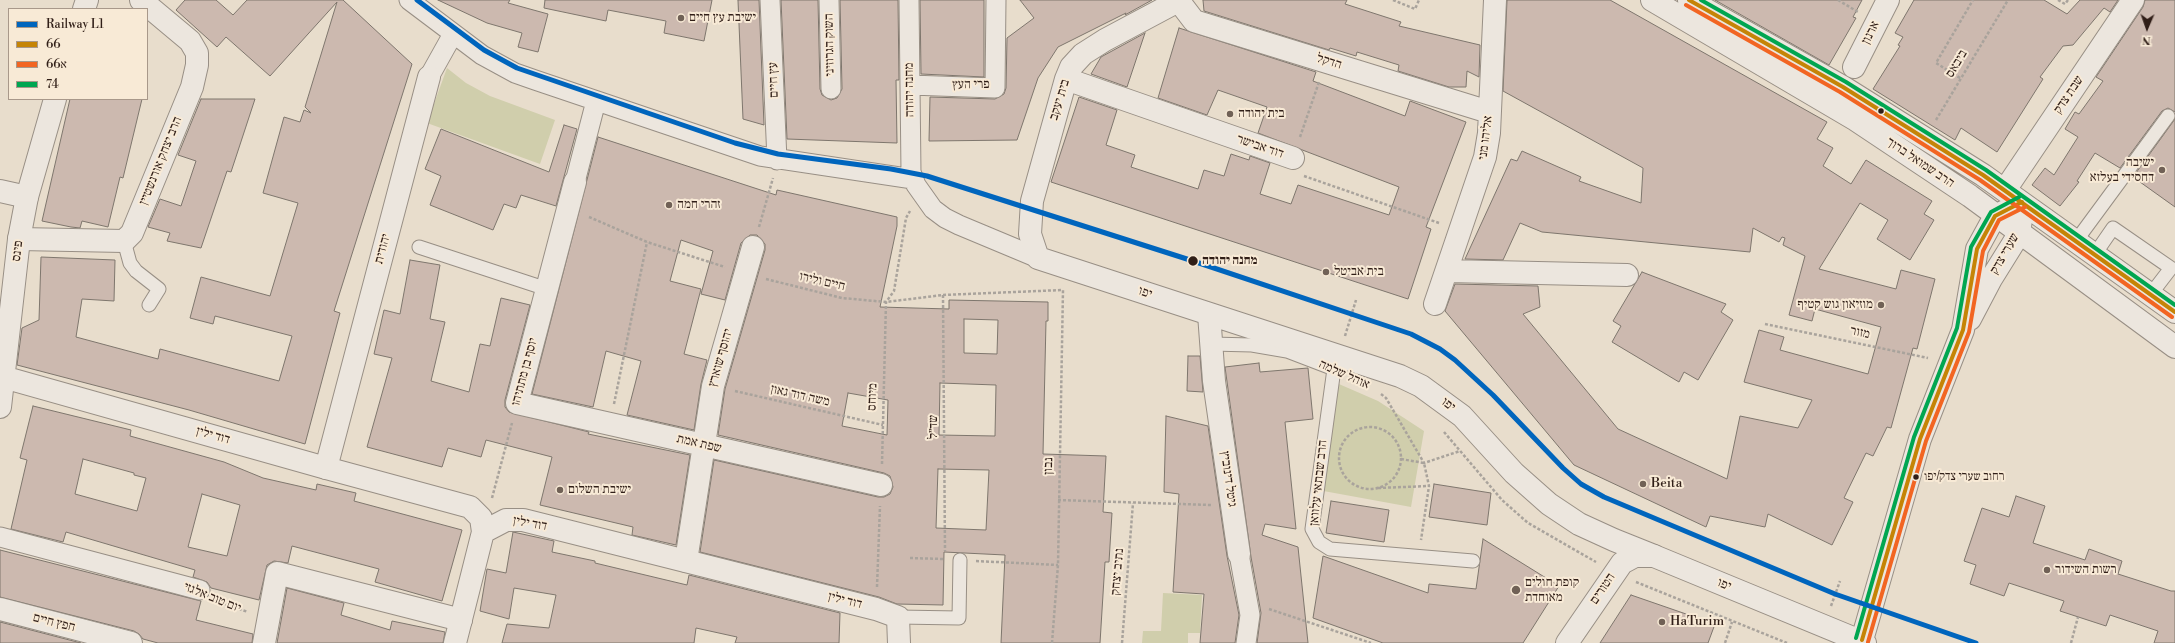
<!DOCTYPE html>
<meta charset="utf-8">
<style>
body{margin:0}
#map{position:relative;width:2175px;height:643px;overflow:hidden;background:#e8ddcc;font-family:"Libre Bodoni","Frank Ruhl Libre",serif}
canvas{display:block}
.legend{position:absolute;left:8px;top:8px;width:140px;height:92px;box-sizing:border-box;background:#f8ead6;border:1px solid #a8988a;margin:0;padding:5px 7px;list-style:none;font-size:12px;color:#301e17}
.legend li{display:flex;align-items:center;gap:8px;height:20px}
.legend b{width:20px;border:1px solid #a8988a}
.north{position:absolute;left:2127px;top:8px;width:40px;height:40px;-webkit-text-stroke:3px #f8ead6;paint-order:stroke;rotate:182deg;font-size:11px;font-weight:700;line-height:16px;text-align:center;color:#301e17}
.north::after{content:'';display:block;margin:auto;width:14px;height:18px;background:#301e17;clip-path:polygon(50% 0,100% 100%,50% 72%,0 100%)}
</style>
<div id="map">
<canvas width="2175" height="643"></canvas>
<ul class="legend">
<li><b style="height:5px;background:#0065bd"></b>Railway L1</li>
<li><b style="height:5px;background:#c58406"></b>66</li>
<li><b style="height:5px;background:#f26522"></b>66א</li>
<li><b style="height:5px;background:#00a651"></b>74</li>
</ul>
<div class="north">N</div>
</div>
<script>
const context = document.querySelector('canvas').getContext('2d');
context.lineJoin = 'round';
function fill(path, color) {
  context.fillStyle = color;
  context.fill(path, 'evenodd');
}
function shape(rows) {
  const path = new Path2D();
  for (const r of rows) {
    if (r.length === 3) {
      path.moveTo(r[0] + r[2], r[1]);
      path.arc(r[0], r[1], r[2], 0, 2 * Math.PI);
      continue;
    }
    path.moveTo(r[0], r[1]);
    for (let i = 2; i < r.length; i += 2) path.lineTo(r[i], r[i + 1]);
  }
  return path;
}
function trace(path, color, width, dash) {
  context.strokeStyle = color;
  context.lineWidth = width;
  context.lineCap = dash ? 'butt' : 'round';
  context.setLineDash(dash || []);
  context.stroke(path);
}
function label(font, color, halo, rows, align = 'center') {
  context.font = font + ' "Libre Bodoni","Frank Ruhl Libre",serif';
  context.lineWidth = 4;
  context.setLineDash([]);
  context.textBaseline = 'middle';
  context.strokeStyle = halo;
  context.fillStyle = color;
  for (const [text, x, y, turn = 0] of rows) {
    context.save();
    context.translate(x, y);
    context.rotate((+turn || 0) * Math.PI / 180);
    context.textAlign = isNaN(turn) ? turn : align;
    if (halo) context.strokeText(text, 0, 0);
    context.fillText(text, 0, 0);
    context.restore();
  }
}
fill(shape([
 [447,68,466,83,490,96,555,120,540,164,427,123],
 [1332,381,1378,401,1424,431,1411,507,1318,490],
 [1163,593,1202,595,1200,633,1188,633,1188,643,1142,643,1143,631,1161,631]
]), '#d0ceac');
const building = shape([
 [185,0,216,0,233,15,247,0,343,0,412,64,334,311,340,313,305,444,189,410,17,365,22,328,39,320,41,257,115,260,114,301,82,299,76,337,158,359,160,349,279,381,292,336,215,316,213,324,190,318,201,277,270,296,298,203,263,193,284,117,300,122,304,110,311,113,305,107,337,2,270,76,226,37,217,47,176,10,185,0],
 [438,0,510,0,508,3,548,14,538,52,518,47,522,33,487,23,438,0],
 [545,0,712,0,704,41,664,33,666,21,608,10,606,21,544,8,545,0],
 [738,0,759,0,764,125,743,119,738,0],
 [781,0,818,0,820,89,822,95,831,100,837,98,842,89,840,0,898,0,899,80,896,80,897,143,787,139,781,0],
 [920,0,984,0,984,77,921,74,920,0],
 [1020,0,1152,0,1125,15,1126,13,1058,47,1038,78,1017,140,929,141,930,97,995,99,1004,94,1006,88,1007,38,1034,18,1020,0],
 [1203,0,1347,0,1345,4,1401,22,1399,26,1480,45,1479,77,1467,71,1466,87,1449,87,1398,71,1399,65,1357,52,1356,56,1330,48,1329,50,1204,11,1203,0],
 [1507,0,1610,0,1827,122,1817,139,1833,148,1823,166,1851,184,1866,160,1932,201,1924,214,1934,220,1910,260,1877,239,1888,220,1860,203,1819,269,1896,289,1901,270,1935,279,1917,349,1913,348,1891,428,1887,427,1873,456,1866,453,1844,498,1853,502,1832,545,1768,514,1765,527,1710,516,1706,527,1574,465,1445,311,1455,284,1538,286,1540,307,1523,314,1618,429,1727,479,1740,416,1798,428,1812,400,1744,382,1759,330,1784,337,1780,350,1868,374,1881,327,1815,309,1812,321,1789,315,1805,256,1783,245,1785,238,1782,237,1779,242,1753,228,1750,252,1542,232,1520,223,1503,260,1465,259,1511,159,1517,161,1522,151,1581,177,1579,181,1641,203,1643,168,1503,91,1507,0],
 [1715,0,1862,0,1853,17,1856,18,1829,65,1715,0],
 [1914,0,2044,0,2067,14,2080,0,2118,0,2110,12,2104,8,2073,45,2063,46,2040,77,2043,79,1997,152,1961,128,1955,140,1873,89,1900,46,1898,45,1903,37,1895,33,1914,0],
 [2145,0,2175,0,2175,112,2168,108,2162,111,2120,168,2095,153,2077,181,2079,182,2060,206,2032,185,2045,168,2054,175,2078,137,2065,129,2075,112,2079,114,2103,81,2096,77,2143,7,2145,0],
 [1179,28,1316,72,1313,81,1405,116,1410,101,1466,122,1426,227,1431,229,1408,299,1051,182,1079,97,1117,110,1106,145,1135,155,1131,167,1198,189,1204,170,1224,176,1231,154,1249,160,1250,156,1270,163,1260,194,1291,204,1298,185,1389,215,1399,187,1258,133,1267,107,1218,90,1207,115,1158,98,1179,28],
 [1145,33,1127,87,1091,74,1101,57,1145,33],
 [70,99,142,99,123,178,120,177,108,227,82,221,80,228,71,227,42,221,70,99],
 [201,99,255,99,231,172,227,171,201,248,167,241,170,233,148,227,160,199,181,206,196,161,178,155,201,99],
 [2175,119,2175,207,2133,177,2175,119],
 [564,125,577,129,556,206,521,195,516,208,504,204,493,230,430,205,441,176,425,169,441,129,549,172,564,125],
 [598,137,776,195,777,190,897,217,897,226,880,307,949,309,949,300,1048,302,1048,321,1046,321,1043,454,1106,456,1103,512,1112,513,1109,562,1105,562,1100,643,1001,643,1005,555,944,552,943,605,897,604,879,597,700,552,714,460,878,497,884,497,890,494,893,487,890,476,884,473,718,435,725,389,765,250,765,244,757,235,750,235,741,243,725,300,701,294,713,251,681,240,670,281,701,289,684,354,707,360,701,384,694,430,627,415,641,361,606,351,593,407,532,394,598,137],
 [964,319,998,320,997,354,964,353,964,319],
 [940,383,996,385,995,436,939,435,940,383],
 [848,393,888,400,887,435,842,426,848,393],
 [938,469,989,470,986,530,936,528,938,469],
 [410,260,440,265,430,319,445,322,431,381,469,392,480,344,490,346,501,298,530,305,505,400,505,407,509,412,589,432,588,434,690,455,676,545,632,535,633,527,540,505,552,457,486,440,481,457,448,448,442,467,367,447,392,358,374,354,384,310,400,314,410,260],
 [1642,272,1726,304,1721,312,1733,320,1698,380,1684,372,1679,382,1612,342,1621,326,1613,321,1642,272],
 [1188,356,1200,356,1203,392,1187,391,1188,356],
 [1259,363,1260,372,1308,368,1313,419,1285,422,1296,529,1265,524,1262,535,1298,547,1308,643,1257,643,1261,613,1251,557,1225,367,1259,363],
 [33,406,131,430,130,436,224,462,263,478,316,490,317,484,356,493,354,501,462,530,442,601,375,582,379,569,292,546,288,563,274,561,267,565,259,600,211,588,207,582,193,577,195,570,66,532,63,542,11,529,27,460,20,458,33,406],
 [83,459,134,473,134,475,146,478,137,511,75,494,83,459],
 [202,494,240,505,227,556,188,547,202,494],
 [1166,416,1208,426,1227,556,1239,615,1235,643,1200,643,1204,594,1173,592,1179,494,1164,492,1166,416],
 [1434,484,1491,493,1487,525,1429,517,1434,484],
 [2016,496,2045,506,2033,543,2085,560,2089,549,2122,561,2118,574,2171,591,2175,591,2175,643,2154,643,2158,631,2110,615,2106,626,2060,611,2064,601,2009,583,2004,596,1970,584,1976,565,1964,561,1982,508,2009,517,2016,496],
 [1331,501,1389,510,1384,542,1326,533,1331,501],
 [513,532,554,541,552,552,595,561,595,563,687,585,689,575,840,613,839,643,735,643,737,637,696,628,694,643,502,643,507,624,549,628,556,595,514,588,509,619,480,611,487,569,506,573,513,532],
 [1483,539,1559,586,1523,643,1383,643,1313,618,1323,556,1428,593,1429,584,1476,589,1483,539],
 [0,550,201,601,196,620,253,634,252,643,158,643,143,639,139,634,134,631,0,597,0,550],
 [287,588,344,603,341,615,390,630,392,621,445,632,443,643,277,643,287,588],
 [1631,595,1715,624,1708,643,1600,643,1631,595],
 [0,622,81,643,0,643,0,622]
]);
fill(building, '#ccb9af');
trace(building, '#7e766d', 1);
const service = shape([
 [124,241,130,263,136,271,159,289,149,305],
 [2076,241,2168,116],
 [419,247,547,289],
 [2095,254,2113,228,2171,268,2151,294],
 [1211,344,1252,345,1287,351,1334,369,1312,529,1319,542,1330,549,1473,561],
 [898,617,959,618,960,560]
]);
const pedestrian = shape([
 [409,0,482,55,515,73,535,80,760,156,913,179],
 [770,0,777,160],
 [829,0,831,89],
 [909,0,911,172,916,185,933,209,945,218,959,225,1038,258],
 [429,77,453,34],
 [910,85,995,88,996,0],
 [575,182,596,101],
 [0,537,200,590],
 [1239,554,1250,615,1246,643]
]);
const minor = shape([
 [1178,0,1194,21,1489,112],
 [1180,0,1105,40,1083,54,1071,67,1066,79,1032,201,1030,234,1038,258,1400,376,1421,386,1462,416,1514,473,1549,504,1579,524,1614,540,1654,556],
 [1854,67,1888,0],
 [1066,79,1293,158],
 [575,182,517,403,881,485],
 [2005,190,2133,0],
 [0,191,27,197],
 [19,239,124,241,132,233,192,87,197,65,197,53,190,41,141,0],
 [1448,271,1627,275],
 [1435,304,1485,157,1489,133,1495,0],
 [1209,314,1214,381,1239,554],
 [326,468,429,77],
 [686,561,713,386,753,247],
 [0,609,131,643],
 [264,643,277,573,461,620]
]);
const tertiary = shape([
 [1652,0,1856,120,1970,196,2175,347],
 [1689,0,1843,87,1983,175,2175,312],
 [84,9,87,0],
 [1970,319,1991,279,2019,234,2021,219],
 [0,374,3,377,326,468,470,507,481,518,483,532,455,643],
 [0,407,19,239,27,197,55,99],
 [483,532,506,520,523,520,876,609,898,617,899,643],
 [1862,640,1920,439,1963,330,1977,249,1995,216,2007,210],
 [1567,643,1622,563,1635,556,1654,556,1865,643]
]);
trace(service, '#988f85', 15);
trace(pedestrian, '#988f85', 21);
trace(minor, '#988f85', 24);
trace(tertiary, '#988f85', 24);
trace(shape([
 [1393,0,1415,9,1419,0],
 [1838,0,1858,12],
 [2058,0,2065,4,2068,0],
 [1960,78,1936,63,1973,0],
 [1936,120,2008,0],
 [1300,137,1319,82],
 [1304,176,1439,223],
 [589,217,647,242,725,267],
 [759,227,773,178],
 [766,279,842,298,886,302,943,295,1062,290],
 [943,295,945,551],
 [1765,324,1928,358],
 [1345,336,1356,300],
 [735,391,883,425],
 [1381,394,1386,398,1424,463,1460,451],
 [614,404,647,242],
 [1370,458,31],
 [1444,432,1502,500,1528,523,1596,562],
 [1401,459,1424,463,1429,486,1421,540],
 [882,464,886,302,894,291,906,218,910,211],
 [1378,488,1429,486],
 [492,498,512,423],
 [1058,500,1211,505],
 [910,558,943,559],
 [976,561,1058,565],
 [1636,582,1787,643],
 [877,587,880,506],
 [215,601,248,612],
 [1831,606,1840,581],
 [1269,609,1371,643],
 [1052,643,1058,565,1063,290],
 [1122,643,1133,503],
 [1725,643,1732,622],
 [2071,643,2078,617]
]), '#a9a39c', 2.5, [3, 2]);
trace(service, '#ece6de', 13);
trace(pedestrian, '#ece6de', 19);
trace(minor, '#ece6de', 22);
trace(tertiary, '#ece6de', 22);
trace(shape([
 [1689,0,1843,87,1983,175,2175,312],
 [1862,640,1920,439,1963,330,1977,249,1995,216,2022,202]
]), '#c58406', 4);
trace(shape([
 [1686,5,1840,92,1980,180,2172,317],
 [1868,642,1926,441,1969,332,1983,251,1999,220,2025,207]
]), '#f26522', 4);
trace(shape([
 [1701,0,1846,82,1986,170,2175,305],
 [1856,638,1914,437,1957,328,1971,247,1991,212,2019,197]
]), '#00a651', 4);
trace(shape([
 [417,0,484,50,517,68,735,143,778,154,891,169,927,176,1190,260,1411,334,1440,349,1455,360,1493,395,1563,468,1581,484,1604,497,1835,594,1976,643]
]), '#0065bd', 5);
for (const [x, y, r, color] of [
 [681,18,4,"#706156"],
 [1881,111,3.5,"#301e17"],
 [1230,114,4,"#706156"],
 [2162,170,4,"#706156"],
 [669,205,4,"#706156"],
 [1193,261,5.5,"#301e17"],
 [1326,272,4,"#706156"],
 [1881,305,4,"#706156"],
 [1916,477,3.5,"#301e17"],
 [1643,484,4,"#706156"],
 [560,490,4,"#706156"],
 [2047,570,4,"#706156"],
 [1516,590,5,"#706156"],
 [1662,622,4,"#706156"]
]) {
  const dot = new Path2D();
  dot.arc(x, y, r, 0, 2 * Math.PI);
  context.fillStyle = color;
  context.fill(dot);
  trace(dot, '#f8ead6', 1.5);
}
label('12px', '#301e17', '#f8ead6', [
 ["רחוב שערי צדק/יפו",1924,477]
], 'left');
label('13px', '#301e17', '#f8ead6', [
 ["ישיבת עץ חיים",689,18],
 ["בית יהודה",1238,114],
 ["ישיבה",2154,163,"right"],
 ["דחסידי בעלזא",2154,178,"right"],
 ["זהרי חמה",677,205],
 ["בית אביטל",1334,272],
 ["מוזיאון גוש קטיף",1873,305,"right"],
 ["Beita",1651,484],
 ["ישיבת השלום",568,490],
 ["רשות השידור",2055,570],
 ["קופת חולים",1525,583],
 ["מאוחדת",1525,598],
 ["HaTurim",1670,622]
], 'left');
label('13px', '#301e17', '#f8ead6', [
 ["ארנון",1871,33,-63],
 ["השוק הגרוזיני",830,45,-91],
 ["הדקל",1329,62,17],
 ["ביבאס",1957,64,-59],
 ["עץ חיים",774,80,-92],
 ["פרי העץ",971,85,-1],
 ["מחנה יהודה",910,90,-91],
 ["שבת צדק",2069,95,-56],
 ["בית יעקב",1060,100,-73],
 ["אליהו מני",1486,138,-83],
 ["דוד אבישר",1260,147,19],
 ["הרב יצחק אורנשטיין",161,161,-68],
 ["הרב שמואל ברוך",1920,163,34],
 ["יהודית",383,249,-75],
 ["פינס",18,251,-83],
 ["שערי צדק",2005,254,-60],
 ["חיים ולירו",822,282,13],
 ["יפו",1145,293,18],
 ["מזור",1860,333,12],
 ["יהוסף שוארץ",721,358,-74],
 ["יוסף בן מתתיהו",525,372,-75],
 ["אוהל שלמה",1344,375,24],
 ["משה דוד גאון",800,396,13],
 ["מיוחס",873,397,-88],
 ["יפו",1448,405,37],
 ["שד״ל",934,427,-90],
 ["דוד ילין",213,436,16],
 ["שפת אמת",699,444,13],
 ["נבון",1049,466,-89],
 ["גיטל דינוביץ",1228,479,82],
 ["הרב שבתאי עלוואן",1319,483,-84],
 ["דוד ילין",530,524,10],
 ["נתיב יצחק",1118,572,-85],
 ["יפו",1724,585,22],
 ["הטורים",1603,589,-56],
 ["יום טוב אלגזי",212,598,22],
 ["דוד ילין",845,601,14],
 ["חפץ חיים",54,623,14]
]);
label('bold 13px', '#301e17', '#f8ead6', [
 ["מחנה יהודה",1202,261]
], 'left');
</script>
